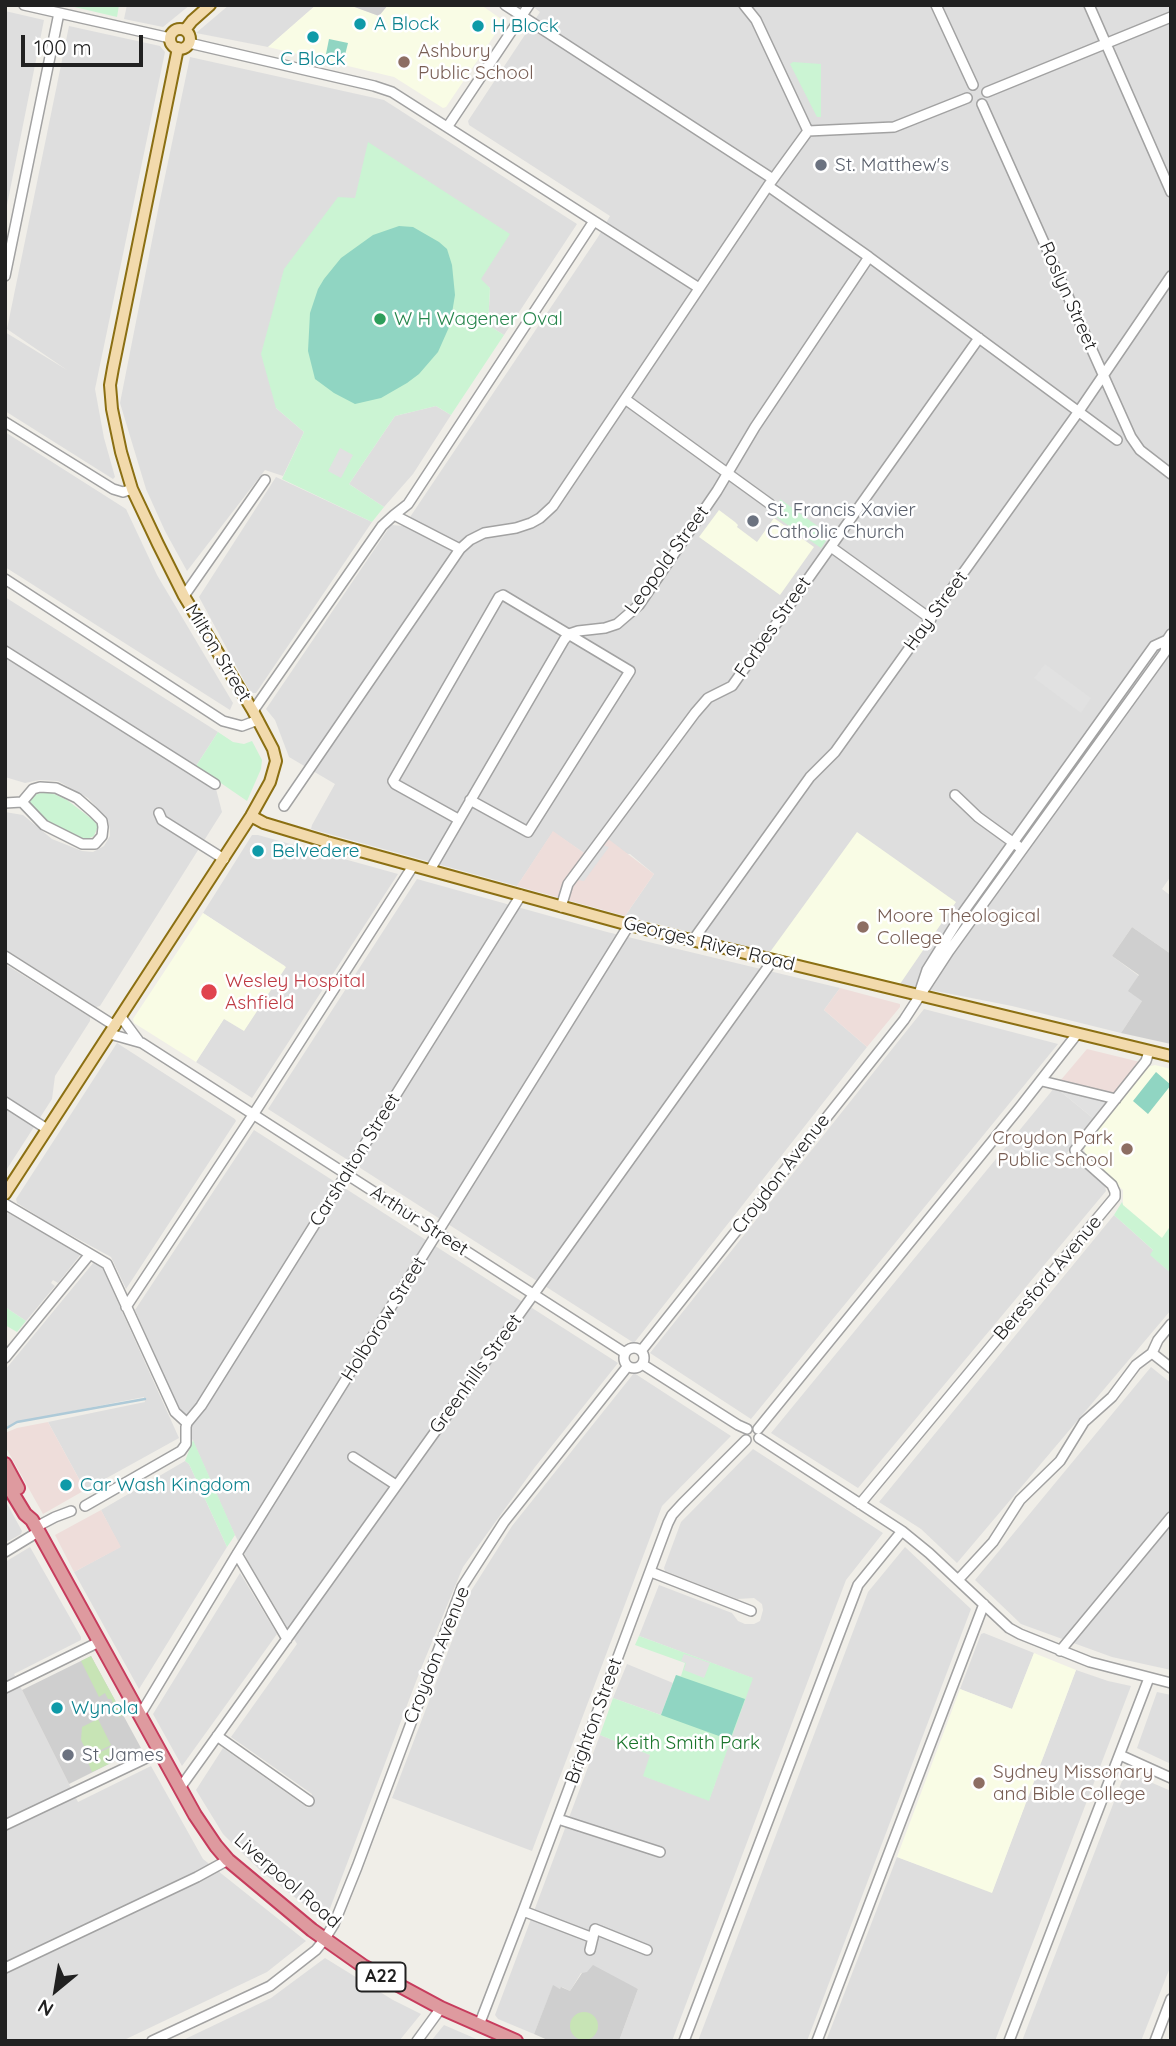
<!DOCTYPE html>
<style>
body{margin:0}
#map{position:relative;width:1176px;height:2046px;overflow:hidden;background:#f0eee8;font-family:Quicksand,sans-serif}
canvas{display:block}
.frame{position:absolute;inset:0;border:7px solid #212121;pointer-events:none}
.north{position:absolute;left:21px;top:1955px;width:70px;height:70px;-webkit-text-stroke:5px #fff;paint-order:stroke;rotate:210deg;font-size:19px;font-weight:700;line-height:28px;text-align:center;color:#212121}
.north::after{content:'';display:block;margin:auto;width:24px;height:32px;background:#212121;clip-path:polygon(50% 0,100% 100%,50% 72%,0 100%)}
.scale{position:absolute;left:21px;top:35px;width:122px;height:32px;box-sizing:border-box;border:4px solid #212121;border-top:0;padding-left:9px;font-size:21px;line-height:24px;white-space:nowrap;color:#212121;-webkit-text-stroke:5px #fff;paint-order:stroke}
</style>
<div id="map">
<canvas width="1176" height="2046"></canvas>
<div class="frame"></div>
<div class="north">N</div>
<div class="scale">100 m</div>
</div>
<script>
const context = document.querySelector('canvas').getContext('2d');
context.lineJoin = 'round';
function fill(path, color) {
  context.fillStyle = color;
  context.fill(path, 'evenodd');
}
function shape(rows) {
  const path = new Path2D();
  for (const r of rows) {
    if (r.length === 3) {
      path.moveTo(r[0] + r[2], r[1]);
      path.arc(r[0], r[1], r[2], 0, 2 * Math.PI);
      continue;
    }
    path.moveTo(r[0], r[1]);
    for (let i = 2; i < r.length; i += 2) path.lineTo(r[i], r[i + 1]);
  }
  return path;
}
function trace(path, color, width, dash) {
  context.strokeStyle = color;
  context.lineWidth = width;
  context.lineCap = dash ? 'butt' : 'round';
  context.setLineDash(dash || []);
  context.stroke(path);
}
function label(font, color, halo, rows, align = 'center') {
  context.font = font + ' Quicksand,sans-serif';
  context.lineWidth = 5;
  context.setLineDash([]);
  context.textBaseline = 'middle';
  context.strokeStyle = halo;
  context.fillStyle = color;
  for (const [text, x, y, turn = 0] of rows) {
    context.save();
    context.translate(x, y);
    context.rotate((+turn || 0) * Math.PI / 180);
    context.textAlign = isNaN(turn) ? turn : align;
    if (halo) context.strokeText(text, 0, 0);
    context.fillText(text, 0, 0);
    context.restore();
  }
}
fill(shape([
 [127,5,190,5,163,27,124,19],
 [229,5,316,5,268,47,196,33],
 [531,5,1171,5,1171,876,1162,889,1171,896,1171,954,1132,927,1112,956,1139,976,1142,1001,1121,1033,1012,1006,900,984,625,916,654,874,630,854,584,853,553,832,517,886,311,829,312,825,335,784,289,757,275,720,266,709,391,525,404,526,598,237,610,216,469,125,468,121,540,12],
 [5,11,44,20,5,215],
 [69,26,160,46,165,52,95,389,104,438,115,477,113,479,5,411,5,332,67,370,7,329],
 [190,57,384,100,577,224,504,335,488,325,490,288,355,199,276,408,304,432,283,476,265,470,187,571,165,531,146,489,120,403,159,205],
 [436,406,451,415,413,474,384,507,349,484,395,416],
 [5,432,126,509,157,575,233,703,230,710,5,567],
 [276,477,372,522,256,693,252,693,247,686,199,597],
 [5,597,218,732,196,766,5,646],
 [5,655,216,789,222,812,100,1006,96,1007,5,949,5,812,23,815,52,839,82,851,93,852,104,846,110,836,110,830,108,820,88,798,58,781,39,780,25,783,5,777],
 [252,835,258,835,398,874,252,1098,196,1062,224,1018,244,1030,285,966,203,913],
 [417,879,607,932,840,988,824,1010,867,1047,634,1343,268,1109],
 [5,964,90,1017,90,1021,55,1076,52,1099,5,1172],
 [924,1009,1058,1044,751,1419,650,1353],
 [117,1043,235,1119,236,1121,126,1289,111,1257,47,1222,17,1203,16,1199],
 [1055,1087,1094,1119,1067,1153,1105,1186,1106,1191,858,1488,771,1433],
 [254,1130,618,1363,535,1467,463,1567,420,1671,326,1919,323,1919,262,1872,237,1848,223,1834,196,1790,223,1748,308,1808,312,1794,231,1737,297,1644,248,1561,232,1529,135,1310],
 [8,1213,81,1254,58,1283,53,1280,51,1283,55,1286,26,1321,5,1307,5,1217],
 [1114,1215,1154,1251,1151,1255,1171,1273,1171,1310,957,1563,921,1529,879,1502],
 [94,1262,102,1267,179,1438,85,1490,48,1422,145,1402,144,1397,17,1422,5,1428,5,1370],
 [1151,1367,1171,1383,1171,1670,1112,1657,1021,1624,975,1580],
 [634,1373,731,1436,662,1506,532,1851,392,1798,471,1591,512,1526],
 [753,1449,883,1533,846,1580,672,2041,619,2041,638,1989,587,1973,581,1973,570,1991,562,1987,560,1989,553,1986,534,2034,498,2019,495,2015,600,1735,651,1755,644,1776,709,1800,752,1678,639,1636,659,1585,732,1613,738,1621,745,1624,754,1624,760,1621,763,1610,762,1604,754,1598,737,1599,665,1571,664,1568,681,1522],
 [185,1461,189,1464,227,1547,139,1689,74,1572,120,1547,101,1510],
 [5,1500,22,1531,21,1534,5,1543],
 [30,1547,81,1637,81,1640,14,1674,78,1802,151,1766,203,1859,306,1941,267,1972,122,2041,5,2041,5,1562],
 [905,1547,971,1609,807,2041,698,2041,868,1592],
 [240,1573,277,1634,182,1766,153,1714],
 [984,1633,1034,1653,1012,1709,960,1689,981,1634],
 [627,1664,673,1683,661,1715,613,1698],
 [1076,1670,1108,1681,1131,1686,995,2041,826,2041,897,1857,992,1892],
 [1157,1692,1171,1695,1171,1764,1137,1748],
 [1129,1775,1134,1775,1171,1791,1171,1965,1141,2041,1022,2041,1122,1781],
 [325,1958,393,2000,421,2014,399,2041,181,2041,271,1998],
 [444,2025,481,2041,431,2041]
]), '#dedede');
fill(shape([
 [553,831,584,853,607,838,654,874,625,916,517,886],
 [840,988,900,1004,900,1007,867,1047,824,1010],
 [1087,1049,1140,1062,1115,1095,1060,1081],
 [48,1422,85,1490,43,1514,5,1446,5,1433,17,1428],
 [101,1510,121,1547,74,1572,55,1535]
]), '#eeddda');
fill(shape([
 [316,5,349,5,379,16,388,5,481,5,504,21,446,107,443,108,394,77,268,47],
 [719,510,735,522,738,525,737,527,757,542,774,518,814,547,780,595,699,537],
 [857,832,956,902,900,984,770,952],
 [203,913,286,967,244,1031,224,1019,196,1062,134,1023,133,1019],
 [1155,1065,1171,1069,1171,1225,1163,1239,1123,1205,1123,1190,1085,1156,1084,1142,1147,1067],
 [1034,1653,1076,1670,992,1893,897,1857,960,1689,1012,1709]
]), '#f9fce5');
fill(shape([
 [349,5,388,5,379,16],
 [1132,927,1171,954,1171,1044,1121,1033,1142,1001,1128,991,1139,975,1112,956],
 [91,1656,141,1748,69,1784,22,1690],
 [593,1965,638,1989,619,2041,550,2041,534,2034,553,1985,560,1989,561,1987,570,1991,582,1973,587,1972]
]), '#cfcfcf');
fill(shape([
 [91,1656,123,1715,124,1715,119,1717,111,1699,108,1699,105,1693,99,1697,81,1661],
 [98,1719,111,1745,89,1756,81,1740,82,1727],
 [111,1747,109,1755,111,1763,92,1772,88,1762,91,1760,90,1757],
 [584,2026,14]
]), '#c7e4b5');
fill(shape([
 [66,5,119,5,117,17],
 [793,62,821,64,821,117,817,117,790,64],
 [368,142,510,234,481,279,490,288,488,325,504,335,451,415,436,406,395,416,349,484,384,507,372,522,282,479,304,432,276,408,261,354,284,269,338,197,355,198],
 [780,499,830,535,821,548,772,514,779,506],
 [218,732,233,742,244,744,252,741,262,760,261,769,247,801,196,766],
 [44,792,50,792,67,800,93,820,98,826,94,836,83,841,46,822,32,810,29,803,34,795],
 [1122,1202,1123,1205,1162,1238,1171,1225,1171,1273,1150,1255,1153,1250,1114,1215],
 [5,1307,26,1321,17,1332,5,1325],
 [193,1440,235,1535,227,1547,189,1464,185,1461],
 [639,1636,753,1678,709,1801,643,1776,650,1755,600,1735,613,1698,661,1715,676,1675,681,1676,685,1663,635,1645]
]), '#cbf4d3');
fill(shape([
 [329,39,348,43,344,59,326,54],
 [399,226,413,227,439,242,447,249,452,265,455,295,450,325,438,352,419,374,407,383,381,398,355,404,334,393,315,379,308,351,310,313,318,289,324,279,341,258,373,235],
 [1156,1072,1171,1085,1148,1114,1133,1101],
 [676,1675,745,1699,730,1740,661,1715]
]), '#90d5c2');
fill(shape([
 [340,448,353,455,341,478,328,471],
 [1045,664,1091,698,1081,713,1034,678],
 [602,845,609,847,584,881,578,880],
 [1055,1087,1110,1101,1094,1119],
 [684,1654,710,1663,704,1678,684,1670,686,1663,681,1661]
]), '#e1e1e1');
trace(shape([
 [5,1429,17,1422,145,1399]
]), '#aecad8', 2.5);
const minor = shape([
 [24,5,170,38],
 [505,5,773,179],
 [744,5,756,20,808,131],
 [936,5,973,85],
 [1089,5,1171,192],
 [189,43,374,86,392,92,699,288],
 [987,92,1171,17],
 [982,104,1131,437,1140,450,1171,474],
 [448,126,529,5],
 [808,131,894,127,967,98],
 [768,186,869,257,1117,440],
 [5,276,59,13],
 [625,399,770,504],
 [5,422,113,489,123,492,132,489],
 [831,547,931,619],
 [460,549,394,515,408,504,594,221],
 [5,579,223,721,242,726,258,720],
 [184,596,265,480],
 [5,651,215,784],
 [253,711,382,526,394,515],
 [955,795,978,817,1018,846],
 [5,803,22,802,44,825,82,844,95,844,102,836,103,827,102,821,93,812,77,798,56,788,40,787,33,789,22,802],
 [284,806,460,549,470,540,484,533,516,528,531,523,540,518,553,506,768,186,808,131],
 [159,813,162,820,224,859],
 [458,819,395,784,393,781,499,597,503,595,630,671,528,832,470,800],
 [430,870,564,640,569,634,578,631,605,628,617,624,639,605,717,491,755,427,869,257],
 [561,907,568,884,597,845,695,713,708,698,732,686,979,338],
 [693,940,810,777,835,752,1079,411,1171,276],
 [5,956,115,1026],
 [919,994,927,970,962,914,1154,646,1167,640],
 [121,1017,138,1040],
 [110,1034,142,1043,625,1353],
 [1042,1081,1116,1099],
 [5,1102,47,1129],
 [5,1204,107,1264,175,1412,187,1423],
 [126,1307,253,1115,413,866],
 [634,1358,10],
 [641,1351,904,1020,949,951,1165,652,1167,640,1171,634],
 [1152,1353,1171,1368],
 [5,1358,90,1254],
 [642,1364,738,1425,747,1429],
 [187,1423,201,1406,521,895],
 [758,1429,1020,1107,1077,1034],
 [759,1438,902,1531,929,1553,1009,1628,1020,1634,1090,1662,1171,1683],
 [353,1457,396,1485],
 [860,1504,1115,1197,1115,1192,1112,1185,1076,1153,1075,1150,1146,1061,1149,1051],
 [85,1506,181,1451,186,1444,186,1427,187,1423],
 [36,1527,55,1517,71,1511],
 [5,1552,38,1532],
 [237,1554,287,1639],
 [651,1572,751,1611],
 [958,1580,993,1542,1020,1500,1060,1461,1084,1422,1112,1397,1136,1365,1152,1353,1158,1340,1171,1324],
 [1060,1651,1171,1517],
 [5,1688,99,1642],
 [140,1715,237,1554,629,925],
 [217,1736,309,1801],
 [1120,1755,1171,1778],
 [180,1788,773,960],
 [558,1819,660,1852],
 [5,1825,159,1752],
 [523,1911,593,1938],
 [590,1950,595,1929,647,1950],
 [5,1968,197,1877,228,1860],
 [479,2025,523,1911,668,1523,672,1515,682,1504,746,1440],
 [152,2041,270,1986,316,1950,324,1940,334,1924,357,1867,462,1587,504,1522,627,1367],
 [417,2041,441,2008],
 [684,2041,858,1585,902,1531],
 [817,2041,984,1604],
 [1009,2041,1149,1678],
 [1155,2041,1171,1999]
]);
const major = shape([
 [180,39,10],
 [185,30,192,21,210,5],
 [251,816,264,823,327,842,629,925,1171,1056],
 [5,1194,251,816,270,782,276,761,273,749,253,711,184,596,158,544,132,489,121,452,112,409,110,385,113,368,178,48]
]);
const highway = shape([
 [5,1464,18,1488],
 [5,1481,25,1514,32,1520,36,1527,195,1815,216,1846,228,1860,312,1930,363,1966,441,2008,516,2041]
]);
trace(minor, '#a2a2a2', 12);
trace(major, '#8b6f12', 14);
trace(highway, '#c73c5d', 16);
trace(minor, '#fff', 9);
trace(major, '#f2daac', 10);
trace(highway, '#de9a9f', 12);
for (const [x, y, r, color] of [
 [360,24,7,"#0f9aa8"],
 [478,26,7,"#0f9aa8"],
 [313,37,7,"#0f9aa8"],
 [404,62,7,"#8d6e63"],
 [821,165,7,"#6b7280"],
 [380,319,7,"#2e9e5b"],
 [753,521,7,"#6b7280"],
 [258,851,7,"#0f9aa8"],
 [863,927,7,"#8d6e63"],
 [209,992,9,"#e0444e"],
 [1127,1149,7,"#8d6e63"],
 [66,1485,7,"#0f9aa8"],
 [57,1708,7,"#0f9aa8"],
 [68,1755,7,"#6b7280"],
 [979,1783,7,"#8d6e63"]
]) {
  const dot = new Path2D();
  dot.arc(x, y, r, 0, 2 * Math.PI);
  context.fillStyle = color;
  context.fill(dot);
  trace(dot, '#fff', 2.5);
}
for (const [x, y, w] of [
 [381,1977,49]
]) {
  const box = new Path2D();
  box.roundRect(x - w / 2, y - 14.5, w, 29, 5);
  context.fillStyle = '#fff';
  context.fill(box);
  trace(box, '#212121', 2);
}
label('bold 18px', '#212121', null, [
 ["A22",381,1977]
]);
label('19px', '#0d838f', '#fff', [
 ["A Block",374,24],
 ["H Block",492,26],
 ["C Block",313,59,"center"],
 ["Belvedere",272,851],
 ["Car Wash Kingdom",80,1485],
 ["Wynola",71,1708]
], 'left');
label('19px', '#785e54', '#fff', [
 ["Ashbury",418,51],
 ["Public School",418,73],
 ["Moore Theological",877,916],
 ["College",877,938],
 ["Croydon Park",1113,1138,"right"],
 ["Public School",1113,1160,"right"],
 ["Sydney Missonary",993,1772],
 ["and Bible College",993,1794]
], 'left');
label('19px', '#5b616d', '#fff', [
 ["St. Matthew's",835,165],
 ["St. Francis Xavier",767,510],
 ["Catholic Church",767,532],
 ["St James",82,1755]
], 'left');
label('19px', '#212121', '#fff', [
 ["Roslyn Street",1068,296,66],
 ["Leopold Street",667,560,-54],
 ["Hay Street",936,611,-54],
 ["Forbes Street",773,627,-55],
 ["Milton Street",218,653,59],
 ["Georges River Road",709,944,14],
 ["Carshalton Street",355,1160,-58],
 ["Croydon Avenue",781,1174,-52],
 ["Arthur Street",419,1221,33],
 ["Beresford Avenue",1048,1278,-50],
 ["Holborow Street",384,1319,-58],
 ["Greenhills Street",476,1374,-54],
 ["Croydon Avenue",437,1655,-68],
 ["Brighton Street",594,1721,-70],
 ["Liverpool Road",287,1881,41]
]);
label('19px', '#27864d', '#fff', [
 ["W H Wagener Oval",394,319]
], 'left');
label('19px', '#be3a42', '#fff', [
 ["Wesley Hospital",225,981],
 ["Ashfield",225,1003]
], 'left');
label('19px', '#19742a', '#fff', [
 ["Keith Smith Park",688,1743]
]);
</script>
